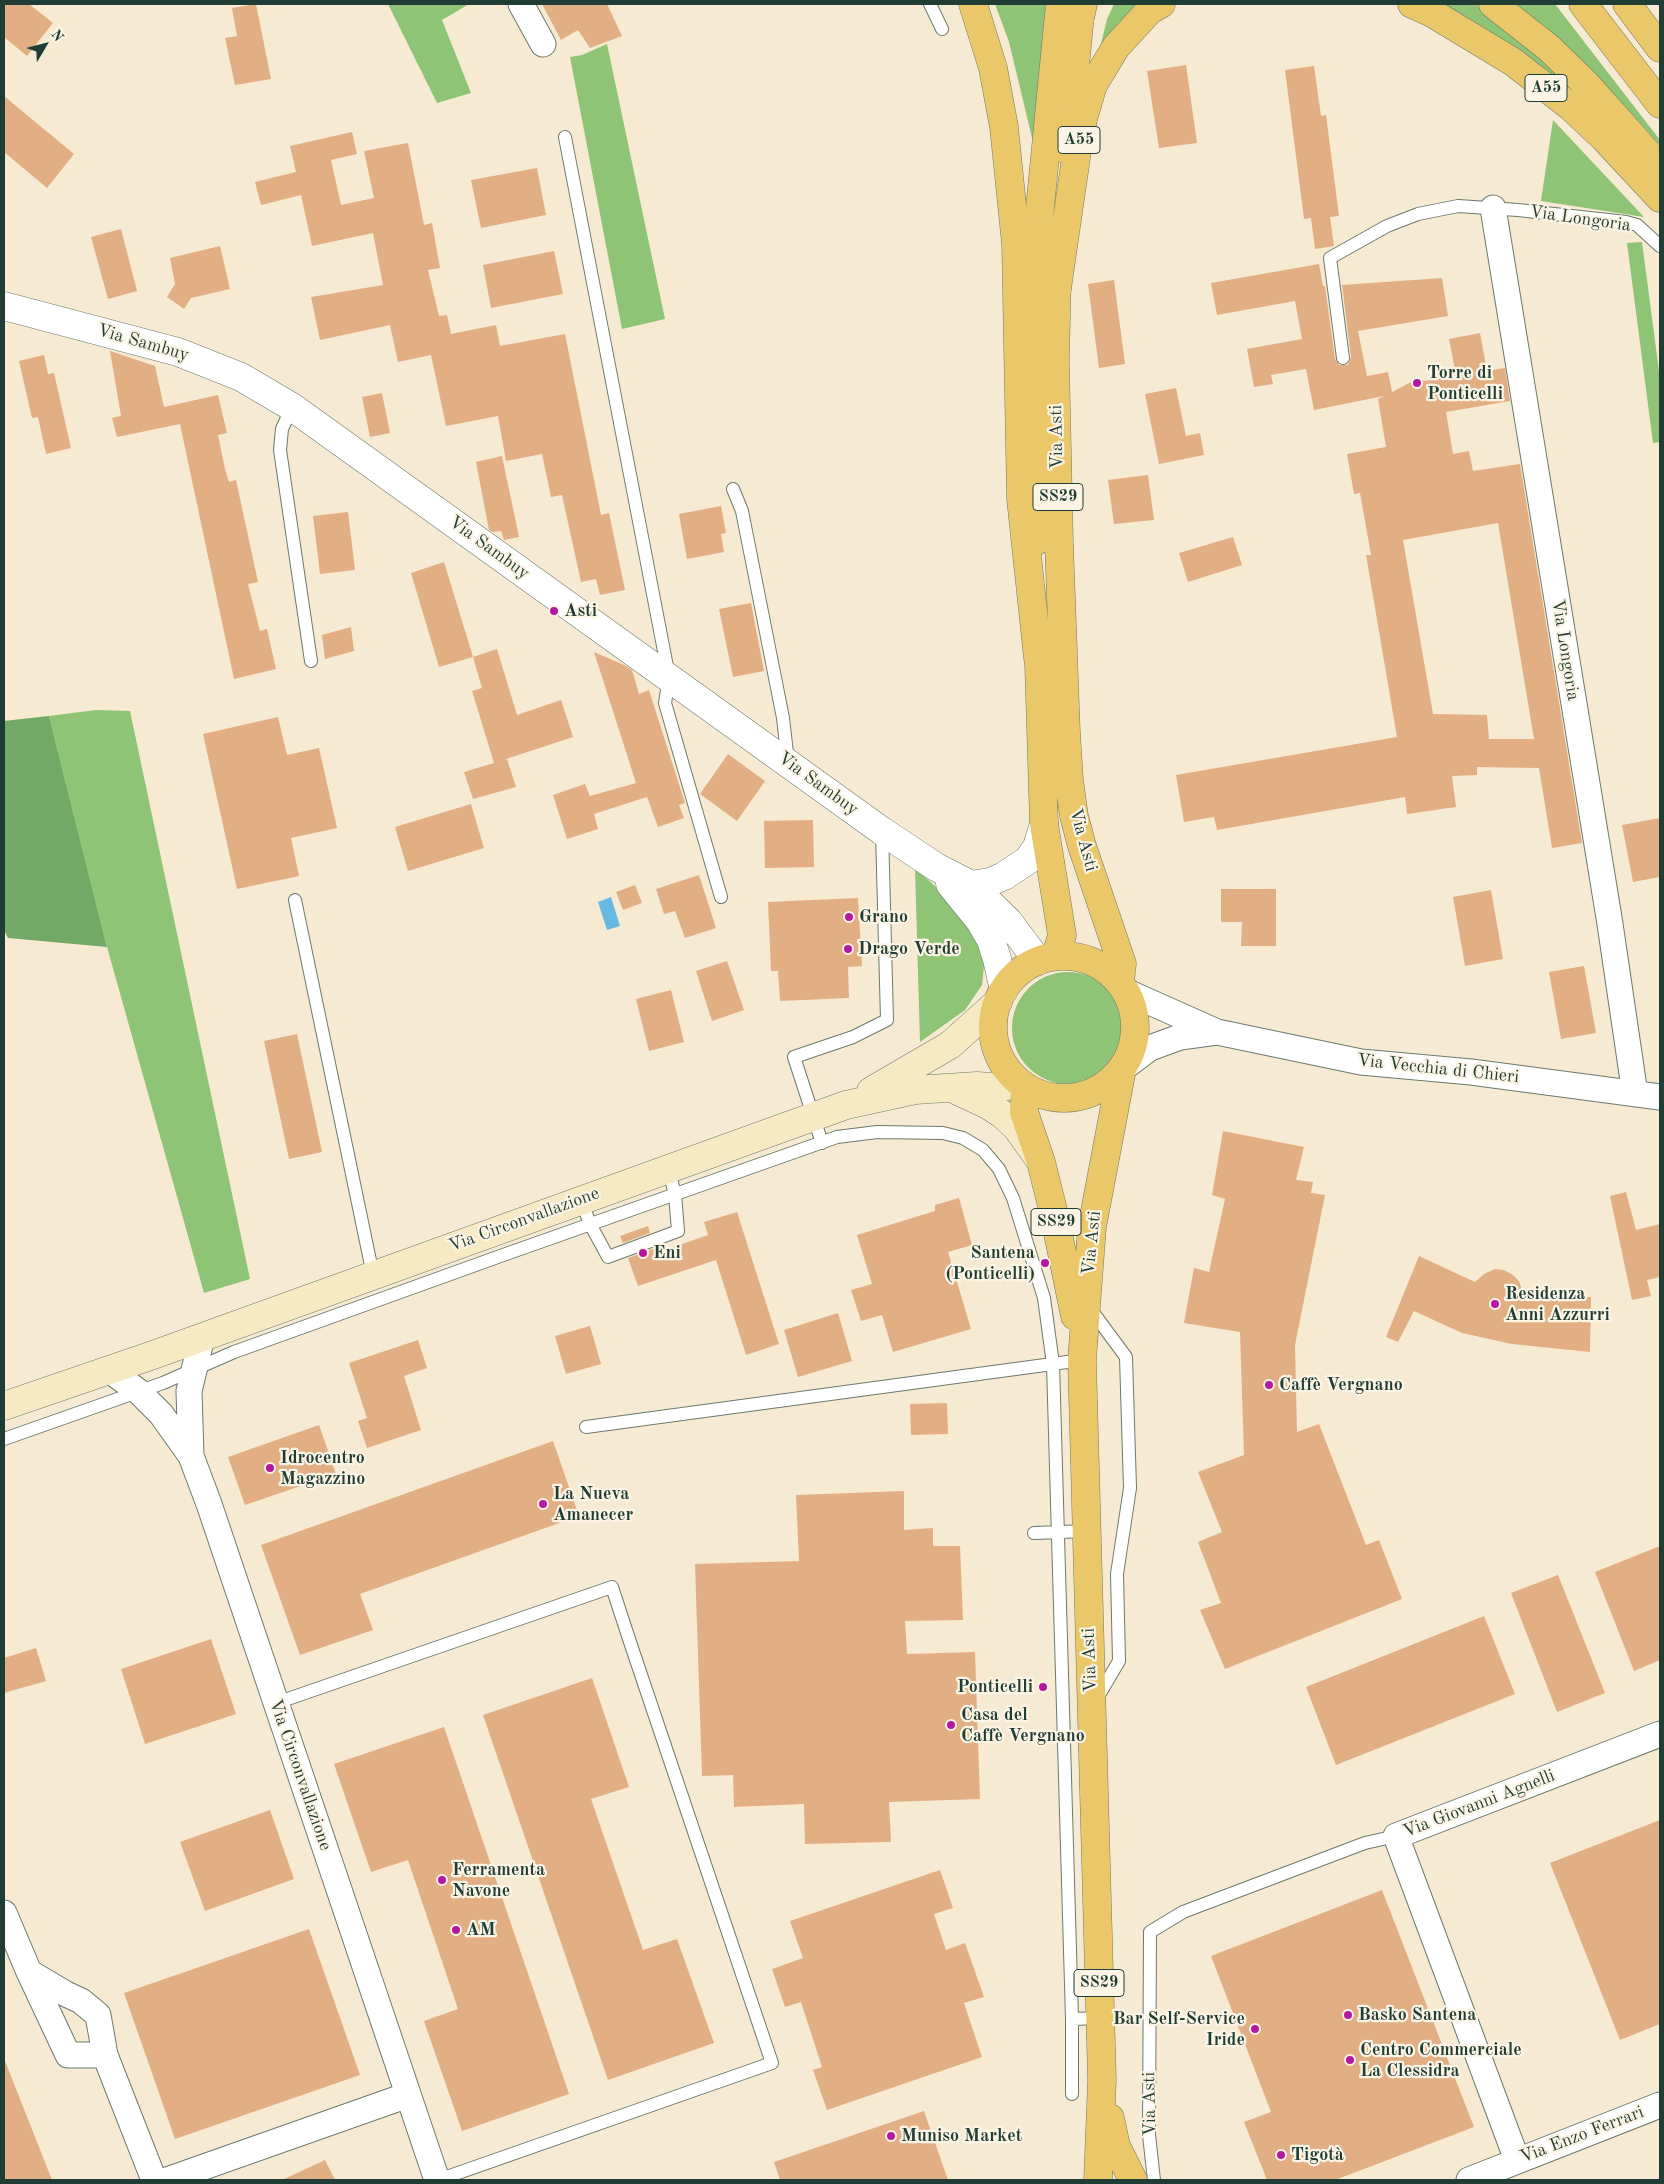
<!DOCTYPE html>
<meta charset="utf-8">
<style>
body{margin:0}
#map{position:relative;width:1664px;height:2184px;overflow:hidden;background:#f7ead2;font-family:"Old Standard TT",serif}
canvas{display:block}
.frame{position:absolute;inset:0;border:5px solid #1f3d34;pointer-events:none}
.north{position:absolute;left:20px;top:20px;width:50px;height:50px;-webkit-text-stroke:4px #fcf5e5;paint-order:stroke;rotate:53deg;font-size:14px;font-weight:700;line-height:20px;text-align:center;color:#1f3d34}
.north::after{content:'';display:block;margin:auto;width:18px;height:22px;background:#1f3d34;clip-path:polygon(50% 0,100% 100%,50% 72%,0 100%)}
</style>
<div id="map">
<canvas width="1664" height="2184"></canvas>
<div class="frame"></div>
<div class="north">N</div>
</div>
<script>
const context = document.querySelector('canvas').getContext('2d');
context.lineJoin = 'round';
function fill(path, color) {
  context.fillStyle = color;
  context.fill(path, 'evenodd');
}
function shape(rows) {
  const path = new Path2D();
  for (const r of rows) {
    if (r.length === 3) {
      path.moveTo(r[0] + r[2], r[1]);
      path.arc(r[0], r[1], r[2], 0, 2 * Math.PI);
      continue;
    }
    path.moveTo(r[0], r[1]);
    for (let i = 2; i < r.length; i += 2) path.lineTo(r[i], r[i + 1]);
  }
  return path;
}
function trace(path, color, width, dash) {
  context.strokeStyle = color;
  context.lineWidth = width;
  context.lineCap = dash ? 'butt' : 'round';
  context.setLineDash(dash || []);
  context.stroke(path);
}
function label(font, color, halo, rows, align = 'center') {
  context.font = font + ' "Old Standard TT",serif';
  context.lineWidth = 4.5;
  context.setLineDash([]);
  context.textBaseline = 'middle';
  context.strokeStyle = halo;
  context.fillStyle = color;
  for (const [text, x, y, turn = 0] of rows) {
    context.save();
    context.translate(x, y);
    context.rotate((+turn || 0) * Math.PI / 180);
    context.textAlign = isNaN(turn) ? turn : align;
    if (halo) context.strokeText(text, 0, 0);
    context.fillText(text, 0, 0);
    context.restore();
  }
}
fill(shape([
 [388,4,469,4,442,20,471,93,437,103],
 [995,4,1046,4,1034,146,1009,42],
 [1114,4,1147,4,1096,65,1107,19],
 [1434,4,1477,4,1484,9,1550,66,1634,148],
 [1514,4,1555,4,1660,140,1660,145,1616,96],
 [607,44,665,319,622,329,570,57,582,55],
 [1553,120,1644,217,1541,201],
 [1642,242,1660,379,1660,442,1653,443,1627,243],
 [96,710,130,711,250,1279,204,1293,107,947,49,716],
 [915,868,948,898,972,928,985,957,982,985,965,1010,920,1042],
 [1068,1028,56]
]), '#8fc375');
fill(shape([
 [49,716,107,947,8,938,4,930,4,840,5,839,4,828,4,721]
]), '#73a966');
fill(shape([
 [611,897,620,926,607,930,598,902]
]), '#66b9e2');
fill(shape([
 [4,4,29,4,53,23,27,56,4,37],
 [256,4,271,79,235,85,225,38,237,36,232,8],
 [542,4,607,4,622,36,590,48,578,30,561,40],
 [1186,65,1197,143,1159,148,1147,71],
 [1314,66,1321,116,1326,115,1339,216,1330,217,1334,246,1315,249,1311,218,1304,219,1285,70],
 [4,96,74,154,47,188,4,152],
 [352,132,357,154,331,160,341,205,374,198,364,151,408,143,424,225,432,223,440,268,428,270,439,316,447,315,451,334,496,325,500,346,565,334,601,515,609,513,625,590,600,595,596,579,581,582,562,495,551,497,542,454,506,461,498,416,446,426,431,355,398,362,390,325,320,340,311,297,383,285,373,233,312,246,301,195,261,205,255,182,296,172,290,146],
 [537,168,546,215,481,228,471,180],
 [121,229,137,291,108,299,91,237],
 [220,246,230,289,191,298,184,309,167,297,175,284,170,258],
 [554,251,563,294,491,308,483,265],
 [1319,264,1323,286,1325,286,1335,359,1339,365,1348,365,1351,357,1342,285,1442,278,1448,316,1358,331,1367,376,1388,372,1392,392,1417,379,1425,381,1456,375,1449,339,1480,333,1487,371,1505,368,1510,401,1446,412,1453,454,1469,451,1473,471,1520,464,1582,843,1552,848,1539,768,1477,767,1477,775,1452,776,1456,807,1407,814,1405,797,1217,830,1214,817,1184,822,1176,775,1397,737,1366,555,1371,555,1360,493,1354,494,1347,454,1386,447,1378,399,1384,396,1314,410,1306,369,1271,375,1273,384,1254,387,1247,349,1302,339,1295,301,1217,315,1211,283],
 [1498,523,1534,739,1489,739,1487,715,1433,714,1403,540],
 [1114,280,1125,364,1099,368,1088,284],
 [110,351,155,366,164,407,218,395,227,433,218,435,225,469,229,482,236,480,258,582,248,584,260,631,267,629,276,669,234,679,180,424,117,437,112,418,121,416],
 [44,355,48,374,54,373,71,448,46,454,38,417,32,418,19,361],
 [1176,388,1186,436,1200,433,1204,455,1159,464,1145,394],
 [382,393,390,433,370,437,362,397],
 [502,456,519,537,504,540,501,531,493,532,489,530,476,462],
 [1148,475,1154,520,1114,524,1108,480],
 [721,506,726,533,721,534,724,552,687,559,679,514],
 [348,512,355,570,320,574,313,516],
 [1233,537,1242,565,1188,582,1179,553],
 [444,562,473,657,439,667,411,573],
 [751,603,764,671,733,677,719,609],
 [351,627,354,651,325,659,322,635],
 [497,649,517,715,561,700,573,737,494,763,472,691,482,688,473,657],
 [594,652,624,665,632,670,639,694,649,690,685,803,679,805,684,818,658,827,647,797,594,814,598,829,567,839,553,795,585,784,590,796,636,783],
 [278,717,287,755,319,748,337,828,291,838,299,876,237,889,203,734],
 [728,754,765,781,737,821,700,794],
 [507,759,516,787,473,799,464,772],
 [471,804,484,848,408,871,395,827],
 [1660,818,1660,877,1633,882,1622,825],
 [813,820,814,867,765,868,764,821],
 [699,875,716,928,685,938,675,911,664,914,656,889],
 [635,885,642,903,623,910,616,892],
 [1221,889,1276,889,1276,946,1241,946,1242,922,1221,922],
 [1491,890,1503,959,1465,966,1453,897],
 [858,898,862,966,848,967,849,998,780,1001,778,971,771,971,768,902],
 [727,961,744,1010,712,1021,696,971],
 [1584,966,1596,1033,1561,1039,1549,972],
 [671,990,684,1042,649,1051,636,999],
 [297,1034,322,1152,289,1159,264,1041],
 [1223,1131,1304,1147,1296,1180,1313,1182,1311,1193,1325,1195,1295,1345,1297,1432,1319,1424,1366,1545,1379,1540,1402,1599,1225,1669,1200,1610,1221,1603,1198,1542,1222,1532,1198,1472,1244,1455,1240,1332,1184,1323,1194,1268,1209,1272,1225,1199,1212,1195],
 [1626,1192,1636,1230,1660,1224,1660,1277,1647,1280,1651,1296,1632,1300,1610,1196],
 [959,1198,972,1245,948,1252,971,1329,893,1352,882,1315,861,1321,851,1290,872,1284,857,1235,935,1211,935,1205],
 [737,1212,779,1344,746,1355,716,1260,638,1286,628,1258,656,1248,657,1253,708,1235,704,1222],
 [648,1226,650,1233,623,1243,620,1236],
 [1419,1256,1475,1282,1484,1274,1495,1269,1504,1270,1513,1275,1519,1281,1523,1293,1591,1297,1590,1352,1512,1344,1462,1333,1414,1311,1398,1342,1386,1337],
 [838,1313,852,1361,798,1377,784,1330],
 [590,1326,601,1364,566,1374,555,1336],
 [418,1340,427,1368,404,1376,421,1430,367,1448,358,1421,367,1418,349,1363],
 [947,1403,948,1434,911,1435,910,1404],
 [319,1425,336,1474,245,1505,228,1457],
 [553,1441,579,1516,360,1594,373,1630,300,1655,261,1545],
 [904,1491,904,1530,933,1528,933,1546,960,1546,963,1620,905,1621,907,1654,975,1652,980,1799,889,1802,891,1842,805,1844,804,1804,734,1807,733,1775,702,1776,695,1564,799,1561,796,1495],
 [1660,1546,1660,1660,1634,1671,1595,1572],
 [1558,1575,1605,1693,1557,1712,1511,1593],
 [1484,1616,1515,1694,1336,1765,1306,1687],
 [211,1639,236,1714,145,1744,121,1669],
 [36,1648,46,1681,4,1693,4,1658],
 [592,1678,629,1787,591,1799,643,1950,677,1939,714,2043,608,2080,483,1715],
 [444,1727,569,2094,462,2131,424,2021,458,2009,408,1860,371,1872,334,1764],
 [270,1810,294,1879,205,1911,180,1842],
 [1660,1820,1660,2024,1620,2040,1550,1863],
 [940,1870,953,1908,934,1914,946,1950,965,1943,984,1997,964,2003,982,2057,827,2110,813,2070,822,2067,801,2002,785,2007,772,1969,803,1958,790,1921],
 [1382,1890,1474,2127,1335,2180,1267,2180,1244,2122,1271,2112,1211,1956],
 [309,1929,360,2075,175,2139,124,1993],
 [4,2061,5,2061,52,2180,4,2180],
 [924,2111,948,2180,780,2180,774,2162],
 [325,2160,335,2180,282,2180]
]), '#e2ae84');
const service = shape([
 [930,4,942,29],
 [565,137,669,677,665,703,721,897],
 [1343,358,1330,258,1387,226,1418,214,1458,206,1518,210,1626,222,1637,225,1660,246],
 [292,407,282,429,280,450,311,661],
 [733,489,742,511,783,718,788,762],
 [295,900,373,1275],
 [822,1143,794,1057,853,1037,887,1020,882,831],
 [581,1200,590,1224,608,1257,678,1231,675,1194,668,1168],
 [1089,1307,1126,1357,1130,1488,1117,1574,1119,1661,1096,1700],
 [586,1427,1082,1360],
 [4,1439,163,1383,234,1352,506,1254,837,1137,877,1132,943,1133,963,1138,983,1150,999,1169,1013,1198,1044,1298,1053,1364,1072,2019,1100,2018],
 [1034,1533,1086,1531],
 [276,1703,612,1587,630,1642,772,2063,438,2180],
 [1072,2094,1072,2019],
 [1154,2180,1149,2135,1150,1932,1183,1912,1365,1843,1396,1836]
]);
const minor = shape([
 [521,4,543,44],
 [1493,208,1610,924,1635,1094],
 [1125,991,1217,1032,1361,1062,1471,1072,1660,1097],
 [1122,1069,1150,1048,1180,1037,1217,1032],
 [109,1370,138,1391,161,1414,191,1456,209,1504,437,2180],
 [191,1456,189,1391,202,1337],
 [4,1913,29,1972],
 [29,1972,66,1994,81,2001,98,2015,105,2055,68,2055,29,1972],
 [105,2055,154,2180],
 [1517,2160,1396,1836,1660,1734],
 [167,2180,408,2095],
 [1469,2180,1660,2105]
]);
const tertiary = shape([
 [4,306,178,352,241,377,292,407,882,831,936,867,971,885,1008,921,1038,961],
 [950,884,980,921,991,940,997,959,1004,990],
 [971,885,990,882,1004,876,1028,860,1037,847,1044,824]
]);
const secondary = shape([
 [871,1091,950,1045,998,1002],
 [958,1091,988,1105,1002,1114,1017,1128,1037,1156],
 [4,1406,153,1355,846,1105,915,1090,977,1086,1000,1088,1019,1082]
]);
const primary = shape([
 [1067,150,1081,4],
 [1057,277,1055,361,1059,543,1066,733,1069,780,1074,816,1082,846,1122,964,1120,982],
 [1036,541,1033,299,1040,208,1060,4],
 [1038,634,1044,824,1062,935,1056,956],
 [1064,1027,71],
 [1025,1087,1024,1112,1041,1162,1054,1214,1075,1316],
 [1110,2118,1116,2146,1133,2180],
 [1098,2180,1102,2080,1082,1360,1092,1227,1122,1069]
]);
const motorway = shape([
 [973,4,993,68,1004,127,1016,244,1021,499,1038,658],
 [1412,4,1432,13,1513,62,1571,107,1605,139,1660,198],
 [1493,4,1549,48,1587,85,1660,167],
 [1583,4,1660,104],
 [1627,4,1660,48],
 [1079,22,1083,4],
 [1055,302,1077,151,1083,119,1093,85,1116,47,1150,10,1161,4]
]);
trace(service, '#6b7a6b', 14);
trace(minor, '#6b7a6b', 27);
trace(tertiary, '#6b7a6b', 29);
trace(secondary, '#6b7a6b', 29);
trace(primary, '#6b7a6b', 29);
trace(motorway, '#6b7a6b', 29);
trace(service, '#fff', 12);
trace(minor, '#fff', 25);
trace(tertiary, '#fff', 28);
trace(secondary, '#f7e9c3', 28);
trace(primary, '#eac769', 28);
trace(motorway, '#eac769', 28);
for (const [x, y, r, color] of [
 [1417,383,5,"#b5179e"],
 [554,611,5,"#b5179e"],
 [849,917,5,"#b5179e"],
 [848,949,5,"#b5179e"],
 [643,1253,5,"#b5179e"],
 [1045,1263,5,"#b5179e"],
 [1495,1304,5,"#b5179e"],
 [1269,1385,5,"#b5179e"],
 [270,1468,5,"#b5179e"],
 [543,1504,5,"#b5179e"],
 [1043,1687,5,"#b5179e"],
 [951,1725,5,"#b5179e"],
 [442,1880,5,"#b5179e"],
 [456,1930,5,"#b5179e"],
 [1348,2015,5,"#b5179e"],
 [1255,2029,5,"#b5179e"],
 [1350,2060,5,"#b5179e"],
 [891,2136,5,"#b5179e"],
 [1281,2155,5,"#b5179e"]
]) {
  const dot = new Path2D();
  dot.arc(x, y, r, 0, 2 * Math.PI);
  context.fillStyle = color;
  context.fill(dot);
  trace(dot, '#fcf5e5', 2);
}
for (const [x, y, w] of [
 [1546,88,42],
 [1079,140,42],
 [1058,497,50],
 [1056,1222,50],
 [1099,1983,50]
]) {
  const box = new Path2D();
  box.roundRect(x - w / 2, y - 13.5, w, 27, 4);
  context.fillStyle = '#fcf5e5';
  context.fill(box);
  trace(box, '#1f3d34', 1);
}
label('bold 16px', '#1f3d34', null, [
 ["A55",1546,88],
 ["A55",1079,140],
 ["SS29",1058,497],
 ["SS29",1056,1222],
 ["SS29",1099,1983]
]);
label('18px', '#1f3d34', '#fcf5e5', [
 ["Via Longoria",1580,219,8],
 ["Via Sambuy",143,343,16],
 ["Via Asti",1057,437,-91],
 ["Via Sambuy",489,548,36],
 ["Via Longoria",1565,650,81],
 ["Via Sambuy",818,784,36],
 ["Via Asti",1083,840,75],
 ["Via Vecchia di Chieri",1438,1069,6],
 ["Via Circonvallazione",524,1220,-20],
 ["Via Asti",1092,1243,-84],
 ["Via Asti",1090,1660,-92],
 ["Via Circonvallazione",300,1775,71],
 ["Via Giovanni Agnelli",1479,1804,-21],
 ["Via Asti",1150,2104,-91],
 ["Via Enzo Ferrari",1582,2135,-21]
]);
label('bold 18px', '#1f3d34', '#fcf5e5', [
 ["Torre di",1427,373],
 ["Ponticelli",1427,394],
 ["Asti",564,611],
 ["Grano",859,917],
 ["Drago Verde",858,949],
 ["Eni",653,1253],
 ["Santena",1035,1253,"right"],
 ["(Ponticelli)",1035,1274,"right"],
 ["Residenza",1505,1294],
 ["Anni Azzurri",1505,1315],
 ["Caffè Vergnano",1279,1385],
 ["Idrocentro",280,1458],
 ["Magazzino",280,1479],
 ["La Nueva",553,1494],
 ["Amanecer",553,1515],
 ["Ponticelli",1033,1687,"right"],
 ["Casa del",961,1715],
 ["Caffè Vergnano",961,1736],
 ["Ferramenta",452,1870],
 ["Navone",452,1891],
 ["AM",466,1930],
 ["Basko Santena",1358,2015],
 ["Bar Self-Service",1245,2019,"right"],
 ["Iride",1245,2040,"right"],
 ["Centro Commerciale",1360,2050],
 ["La Clessidra",1360,2071],
 ["Muniso Market",901,2136],
 ["Tigotà",1291,2155]
], 'left');
</script>
